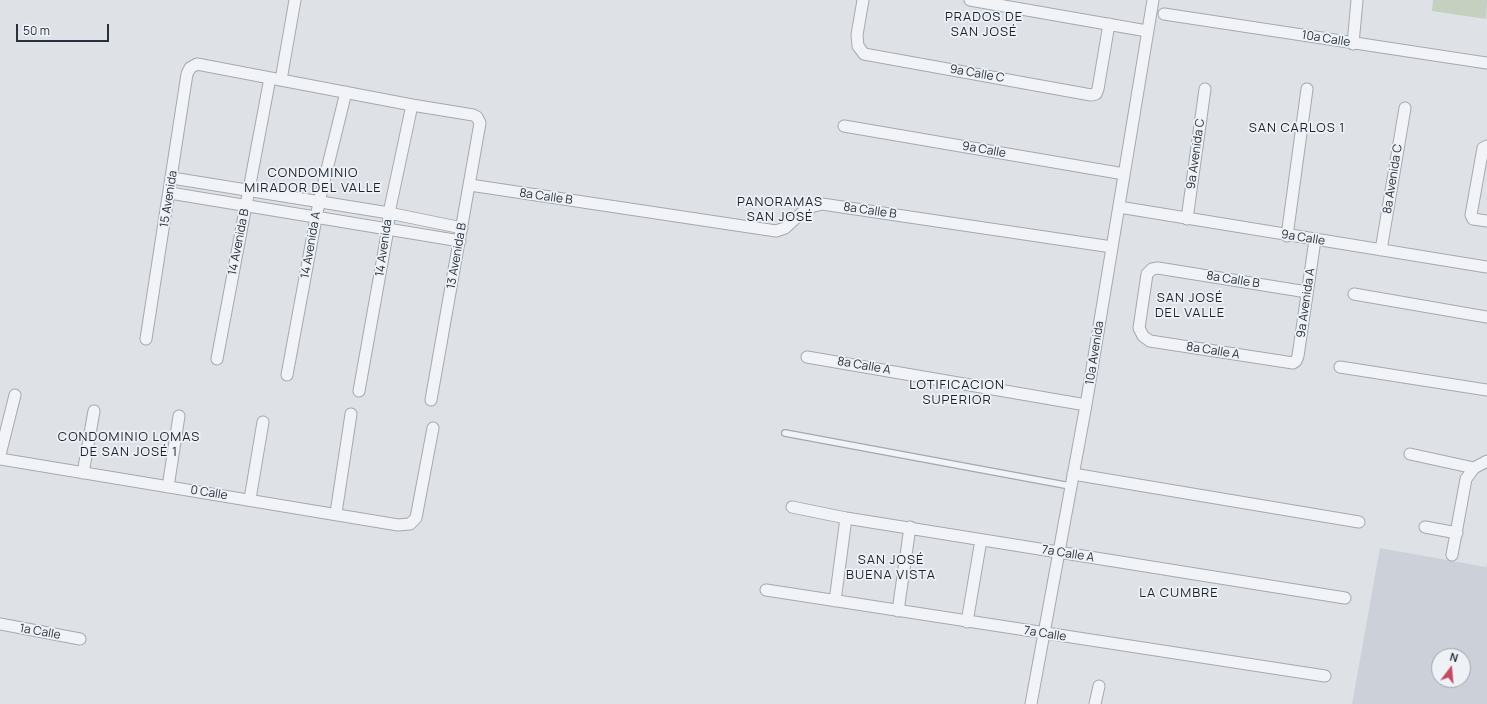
<!DOCTYPE html>
<meta charset="utf-8">
<style>
body{margin:0}
#map{position:relative;width:1487px;height:704px;overflow:hidden;background:#dee2e7;font-family:Manrope,sans-serif}
canvas{display:block}
.north{position:absolute;left:1431px;top:648px;width:40px;height:40px;box-sizing:border-box;background:#eef1f5;border:1px solid #9fa4ab;border-radius:50%;rotate:16deg;font-size:11px;font-weight:700;line-height:16px;text-align:center;color:#28313d}
.north::after{content:'';display:block;margin:auto;width:14px;height:18px;background:#c74960;clip-path:polygon(50% 0,100% 100%,50% 72%,0 100%)}
.scale{position:absolute;left:16px;top:24px;width:93px;height:18px;box-sizing:border-box;border:2px solid #28313d;border-top:0;padding-left:5px;font-size:12px;line-height:14px;white-space:nowrap;color:#28313d;-webkit-text-stroke:3px #eef1f5;paint-order:stroke}
</style>
<div id="map">
<canvas width="1487" height="704"></canvas>
<div class="north">N</div>
<div class="scale">50 m</div>
</div>
<script>
const context = document.querySelector('canvas').getContext('2d');
context.lineJoin = 'round';
function fill(path, color) {
  context.fillStyle = color;
  context.fill(path, 'evenodd');
}
function shape(rows) {
  const path = new Path2D();
  for (const r of rows) {
    path.moveTo(r[0], r[1]);
    for (let i = 2; i < r.length; i += 2) path.lineTo(r[i], r[i + 1]);
  }
  return path;
}
function trace(path, color, width, dash) {
  context.strokeStyle = color;
  context.lineWidth = width;
  context.lineCap = dash ? 'butt' : 'round';
  context.setLineDash(dash || []);
  context.stroke(path);
}
function label(font, color, halo, rows, align = 'center') {
  context.font = font + ' Manrope,sans-serif';
  context.lineWidth = 3.5;
  context.setLineDash([]);
  context.textBaseline = 'middle';
  context.strokeStyle = halo;
  context.fillStyle = color;
  for (const [text, x, y, turn = 0] of rows) {
    context.save();
    context.translate(x, y);
    context.rotate((+turn || 0) * Math.PI / 180);
    context.textAlign = isNaN(turn) ? turn : align;
    if (halo) context.strokeText(text, 0, 0);
    context.fillText(text, 0, 0);
    context.restore();
  }
}
fill(shape([
 [1380,548,1486,567,1487,562,1487,704,1352,704],
 [1439,656,1463,656,1463,680,1439,680]
]), '#ccd1d9');
fill(shape([
 [1433,0,1487,0,1486,19,1432,11]
]), '#c5d0c0');
const lane = shape([
 [785,433,1070,486]
]);
const street = shape([
 [863,0,857,35,858,46,864,54,1091,95,1096,94,1098,89,1109,24],
 [970,0,1147,31],
 [1164,14,1487,63],
 [1353,44,1357,0],
 [281,80,295,0],
 [844,126,1124,174],
 [1487,146,1483,148,1471,215,1473,219,1487,221],
 [172,178,389,213,462,228],
 [470,185,776,231,785,228,807,208,822,204,1112,247],
 [170,193,460,241],
 [1119,207,1487,267],
 [1187,219,1205,89],
 [1287,236,1307,89],
 [1381,250,1405,108],
 [1307,292,1158,268,1152,269,1147,274,1139,328,1143,336,1150,341,1293,363,1296,361,1298,356,1315,240],
 [1354,294,1487,317],
 [146,339,187,74,190,68,197,64,412,105,473,115,477,117,480,123,431,400],
 [807,357,1086,405],
 [217,359,270,78],
 [1340,367,1487,390],
 [287,375,319,202,346,92],
 [359,391,388,229,389,213,412,105],
 [1410,454,1474,468],
 [0,455,15,395],
 [0,459,398,525,410,524,416,518,433,428],
 [83,473,94,411],
 [1073,474,1359,522],
 [168,487,179,416],
 [250,499,263,422],
 [792,507,846,518,1345,598],
 [336,513,351,414],
 [1425,527,1457,533],
 [1452,555,1466,479,1474,468,1487,461],
 [766,590,1325,676],
 [835,601,846,518],
 [898,611,910,527],
 [967,622,981,540],
 [0,624,80,639],
 [1031,704,1086,405,1153,0],
 [1095,704,1099,686]
]);
trace(lane, '#a4a9b1', 8);
trace(street, '#a4a9b1', 13);
trace(lane, '#f1f3f6', 5.5);
trace(street, '#f1f3f6', 11);
label('12px', '#28313d', '#eef1f5', [
 ["10a Calle",1326,39,9],
 ["9a Calle C",977,74,10],
 ["9a Calle",984,150,10],
 ["9a Avenida C",1196,154,-82],
 ["8a Avenida C",1393,179,-81],
 ["8a Calle B",546,197,8],
 ["15 Avenida",169,199,-81],
 ["8a Calle B",870,211,8],
 ["9a Calle",1303,238,9],
 ["14 Avenida B",239,242,-79],
 ["14 Avenida A",311,245,-80],
 ["14 Avenida",384,248,-82],
 ["13 Avenida B",457,256,-80],
 ["8a Calle B",1233,280,9],
 ["9a Avenida A",1306,303,-82],
 ["8a Calle A",1213,351,9],
 ["10a Avenida",1095,353,-81],
 ["8a Calle A",864,366,10],
 ["0 Calle",209,493,9],
 ["7a Calle A",1068,554,9],
 ["1a Calle",40,632,10],
 ["7a Calle",1045,634,9]
]);
context.letterSpacing = '1px';
label('13px', '#1a222e', '#eef1f5', [
 ["PRADOS DE",984,17],
 ["SAN JOSÉ",984,32],
 ["SAN CARLOS 1",1297,128],
 ["CONDOMINIO",313,173],
 ["MIRADOR DEL VALLE",313,188],
 ["PANORAMAS",780,202],
 ["SAN JOSÉ",780,217],
 ["SAN JOSÉ",1190,298],
 ["DEL VALLE",1190,313],
 ["LOTIFICACION",957,385],
 ["SUPERIOR",957,400],
 ["CONDOMINIO LOMAS",129,437],
 ["DE SAN JOSÉ 1",129,452],
 ["SAN JOSÉ",891,560],
 ["BUENA VISTA",891,575],
 ["LA CUMBRE",1179,593]
]);
context.letterSpacing = '0px';
</script>
